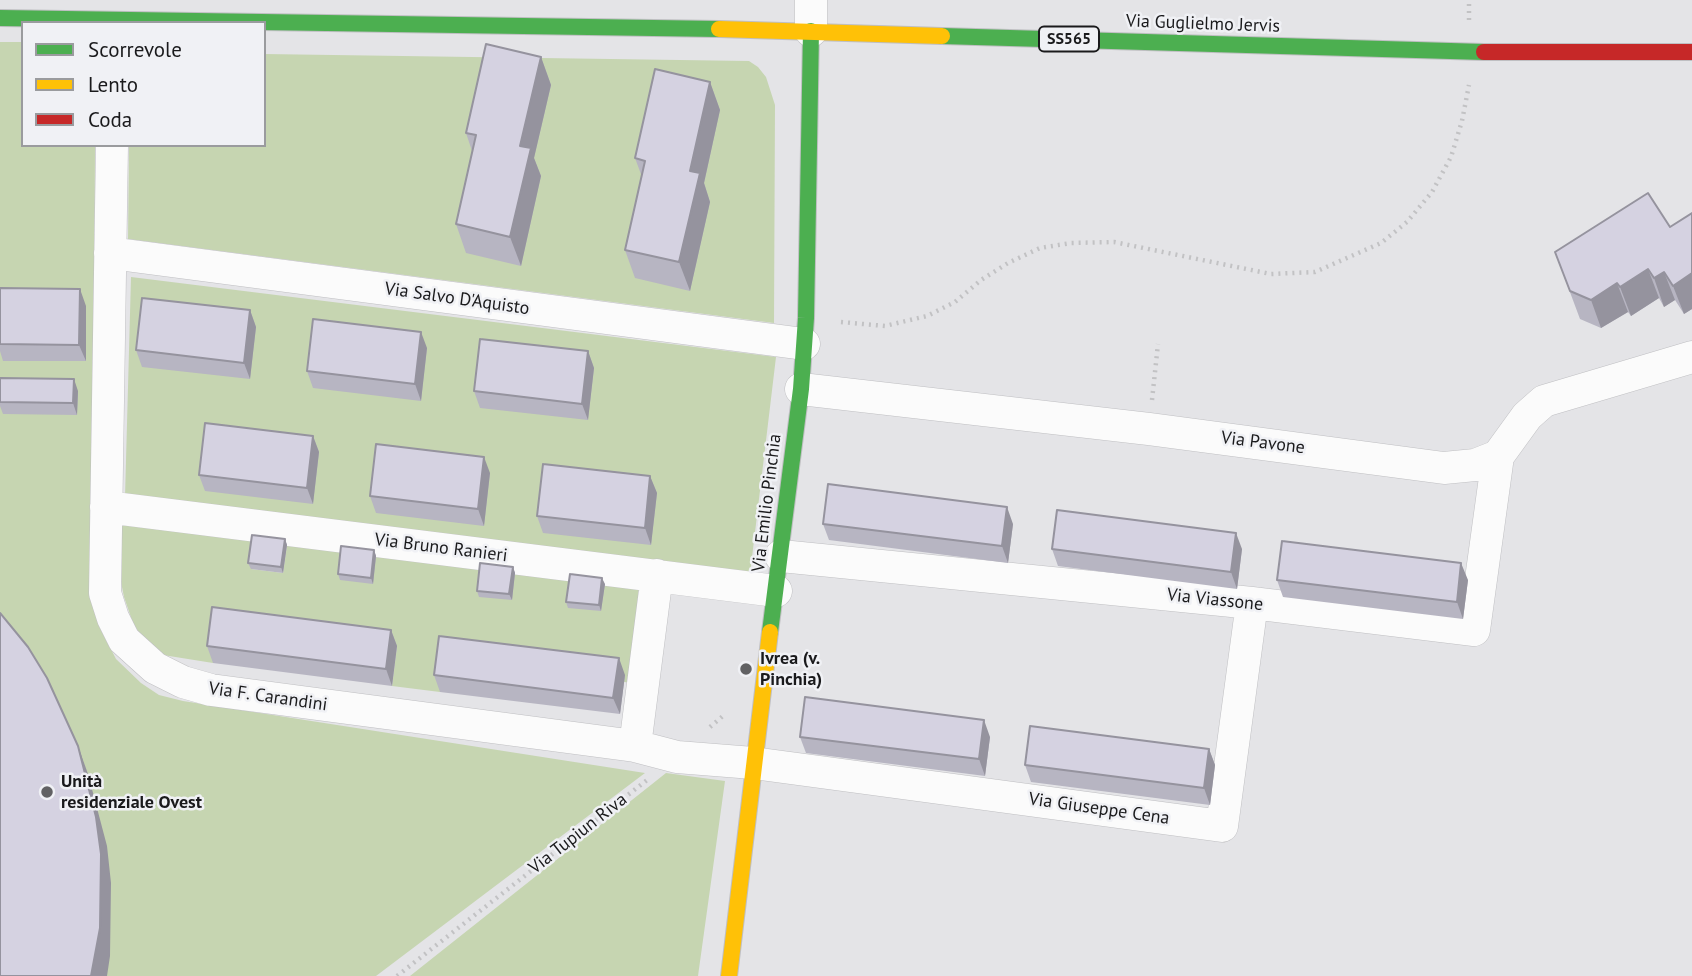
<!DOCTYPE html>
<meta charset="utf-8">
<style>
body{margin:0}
#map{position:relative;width:1692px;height:976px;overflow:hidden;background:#e4e4e7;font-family:"PT Sans",sans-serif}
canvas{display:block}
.legend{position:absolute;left:21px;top:21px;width:245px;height:126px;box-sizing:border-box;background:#f0f1f5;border:2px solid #9a9b9e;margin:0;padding:9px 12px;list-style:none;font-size:21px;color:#1a1a1c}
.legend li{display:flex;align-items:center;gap:14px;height:35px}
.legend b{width:35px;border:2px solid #9a9b9e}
</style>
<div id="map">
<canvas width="1692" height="976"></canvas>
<ul class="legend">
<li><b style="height:9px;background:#4caf50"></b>Scorrevole</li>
<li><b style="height:9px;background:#ffc107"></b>Lento</li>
<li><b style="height:9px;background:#c62828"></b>Coda</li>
</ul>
</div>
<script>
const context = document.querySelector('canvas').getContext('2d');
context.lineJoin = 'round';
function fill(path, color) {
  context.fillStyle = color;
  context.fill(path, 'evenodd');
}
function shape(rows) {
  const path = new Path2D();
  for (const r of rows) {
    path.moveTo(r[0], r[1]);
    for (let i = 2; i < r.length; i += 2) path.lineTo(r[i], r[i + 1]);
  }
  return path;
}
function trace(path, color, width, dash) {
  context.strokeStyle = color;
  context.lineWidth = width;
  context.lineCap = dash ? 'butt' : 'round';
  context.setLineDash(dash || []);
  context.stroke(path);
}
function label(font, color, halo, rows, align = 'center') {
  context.font = font + ' "PT Sans",sans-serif';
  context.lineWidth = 5;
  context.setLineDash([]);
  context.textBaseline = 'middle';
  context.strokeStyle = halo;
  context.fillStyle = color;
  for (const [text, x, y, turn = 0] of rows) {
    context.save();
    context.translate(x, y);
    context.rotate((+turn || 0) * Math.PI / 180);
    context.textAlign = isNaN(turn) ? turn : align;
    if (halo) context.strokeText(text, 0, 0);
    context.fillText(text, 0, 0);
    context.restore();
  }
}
fill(shape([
 [0,42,23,42,23,145,95,145,93,598,100,628,116,659,141,683,159,695,183,701,645,773,376,976,0,976],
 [264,54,749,61,758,67,766,77,775,105,774,323,128,239,129,145,264,145],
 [131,277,776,357,750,574,125,497],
 [121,525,254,541,251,569,283,573,287,545,644,589,633,683,624,682,624,675,445,653,440,692,392,686,397,646,218,624,213,663,163,655,151,647,134,626,124,597,121,582],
 [666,773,725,781,698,976,410,976]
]), '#c6d5b1');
const street = shape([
 [811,0,811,31],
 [112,145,105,593,113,618,124,640,155,668,183,682,211,690,635,746,677,757,753,763,1222,826,1252,603],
 [110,253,804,344],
 [801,389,1149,429,1444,468,1475,465,1498,456,1527,416,1544,401,1692,357],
 [106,507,776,591],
 [781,556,1252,603,1474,630,1498,456],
 [635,746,657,575]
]);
const fast = shape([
 [0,18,719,29],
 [942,36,1484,52],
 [770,632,801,389,806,318,811,31]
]);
const slow = shape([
 [719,29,942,36],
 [729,976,770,632]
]);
const jam = shape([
 [1484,52,1692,52]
]);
trace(street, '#bfbfc2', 33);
trace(fast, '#bfbfc2', 18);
trace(slow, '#bfbfc2', 18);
trace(jam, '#bfbfc2', 18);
trace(shape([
 [1469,20,1469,0],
 [841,322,885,326,927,316,955,302,981,280,1008,263,1040,248,1071,243,1114,242,1271,274,1315,272,1381,243,1407,222,1432,192,1451,157,1462,121,1469,85],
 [1152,400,1158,344],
 [710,727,724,715],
 [397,976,647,780]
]), '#c2c2c4', 4.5, [2, 5]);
trace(street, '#fbfbfb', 32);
trace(fast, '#4caf50', 16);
trace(slow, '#ffc107', 16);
trace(jam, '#c62828', 16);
fill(shape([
 [541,57,551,85,534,158,541,176,521,266,466,253,456,224,472,151,466,133],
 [710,82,720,110,704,183,710,202,690,291,635,278,625,250,642,177,635,158],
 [1692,213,1692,309,1684,314,1675,300,1664,307,1659,298,1631,316,1628,312,1601,328,1580,319,1555,252,1670,227],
 [0,288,86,306,86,361,3,361,0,351],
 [250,310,256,327,250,379,142,367,136,350],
 [427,348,421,401,313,388,307,371],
 [588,351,594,368,588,420,480,408,474,391],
 [0,378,78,391,77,415,3,414,0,406],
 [313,436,319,452,313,504,205,491,199,475],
 [490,473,484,526,376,513,370,496],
 [650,476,657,493,651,545,543,533,537,516],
 [823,524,1013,524,1008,563,829,540],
 [285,539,287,545,283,573,251,569,248,563],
 [1052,549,1242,549,1237,589,1058,566],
 [374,550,376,556,373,584,340,580,338,574],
 [513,567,515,573,512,600,479,597,477,591],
 [1277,580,1468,580,1463,619,1283,597],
 [605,584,601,611,568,608,566,602],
 [391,630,397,646,392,686,213,663,207,646],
 [434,675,625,675,620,714,440,692],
 [800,737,990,737,985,776,806,753],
 [1209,749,1215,765,1210,805,1031,782,1025,765]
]), '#b7b5c2');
fill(shape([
 [541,57,551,85,534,158,541,176,521,266,510,237,520,146],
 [710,82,720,110,704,183,710,202,690,291,679,262,690,171],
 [1648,269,1659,298,1631,316,1620,287],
 [1664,272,1675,300,1664,307,1654,278],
 [1692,273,1692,309,1684,314,1673,286],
 [1617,283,1628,312,1601,328,1591,300],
 [80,289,86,306,86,361,79,345],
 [250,310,256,327,250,379,244,363],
 [421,332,427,348,421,401,415,384],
 [588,351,594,368,588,420,582,404],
 [74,379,78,391,77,415,73,403],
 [313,436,319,452,313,504,307,488],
 [484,457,490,473,484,526,478,509],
 [650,476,657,493,651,545,645,528],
 [1007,507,1013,524,1008,563,1002,546],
 [1236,533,1242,549,1237,589,1231,572],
 [285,539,287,545,283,573,281,567],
 [374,550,376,556,373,584,371,578],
 [1461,563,1468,580,1463,619,1457,602],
 [513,567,515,573,512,600,509,594],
 [602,578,605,584,601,611,599,605],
 [391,630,397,646,392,686,386,669],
 [619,658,625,675,620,714,613,698],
 [984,720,990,737,985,776,979,759],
 [78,746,88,774,107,846,111,883,110,956,107,976,91,976],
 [1209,749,1215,765,1210,805,1204,788]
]), '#95939e');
const building = shape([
 [486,44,541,57,520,146,531,148,510,237,456,224,476,135,466,133,486,44],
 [655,69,710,82,690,171,700,173,679,262,625,250,645,161,635,158,655,69],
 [1648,193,1670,227,1692,213,1692,273,1673,286,1664,272,1654,278,1648,269,1620,287,1617,283,1591,300,1570,291,1555,252,1648,193],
 [0,288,80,289,79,345,0,344,0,288],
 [142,298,250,310,244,363,136,350,142,298],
 [313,319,421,332,415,384,307,371,313,319],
 [480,339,588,351,582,404,474,391,480,339],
 [0,378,74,379,73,403,0,402,0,378],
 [205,423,313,436,307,488,199,475,205,423],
 [376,444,484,457,478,509,370,496,376,444],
 [543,464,650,476,645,528,537,516,543,464],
 [828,484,1007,507,1002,546,823,524,828,484],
 [1057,510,1236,533,1231,572,1052,549,1057,510],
 [252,535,285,539,281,567,248,563,252,535],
 [1282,541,1461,563,1457,602,1277,580,1282,541],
 [341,546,374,550,371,578,338,574,341,546],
 [480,563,513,567,509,594,477,591,480,563],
 [570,574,602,578,599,605,566,602,570,574],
 [212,607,391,630,386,669,207,646,212,607],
 [0,613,28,647,47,678,78,746,96,817,101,854,100,928,91,976,0,976,0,613],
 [439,636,619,658,613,698,434,675,439,636],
 [805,697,984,720,979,759,800,737,805,697],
 [1030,726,1209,749,1204,788,1025,765,1030,726]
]);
fill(building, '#d5d2e1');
trace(building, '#95939e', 2);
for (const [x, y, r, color] of [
 [746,669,7,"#616163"],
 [47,792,7,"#616163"]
]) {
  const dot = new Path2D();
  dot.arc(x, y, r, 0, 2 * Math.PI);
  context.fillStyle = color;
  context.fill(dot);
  trace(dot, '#f0f1f5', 2.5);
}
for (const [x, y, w] of [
 [1069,39,60]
]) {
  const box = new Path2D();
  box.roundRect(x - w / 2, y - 12.5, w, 25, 5);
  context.fillStyle = '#f0f1f5';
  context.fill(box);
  trace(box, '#1a1a1c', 2);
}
label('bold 16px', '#1a1a1c', null, [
 ["SS565",1069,39]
]);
label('18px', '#1a1a1c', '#f0f1f5', [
 ["Via Guglielmo Jervis",1203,24,2],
 ["Via Salvo D'Aquisto",457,299,8],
 ["Via Pavone",1263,443,7],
 ["Via Emilio Pinchia",767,503,-83],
 ["Via Bruno Ranieri",441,548,7],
 ["Via Viassone",1215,600,6],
 ["Via F. Carandini",268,697,8],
 ["Via Giuseppe Cena",1099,809,8],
 ["Via Tupiun Riva",578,834,-38]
]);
label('bold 18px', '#1a1a1c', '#f0f1f5', [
 ["Ivrea (v.",760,659],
 ["Pinchia)",760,680],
 ["Unità",61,782],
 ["residenziale Ovest",61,803]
], 'left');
</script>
